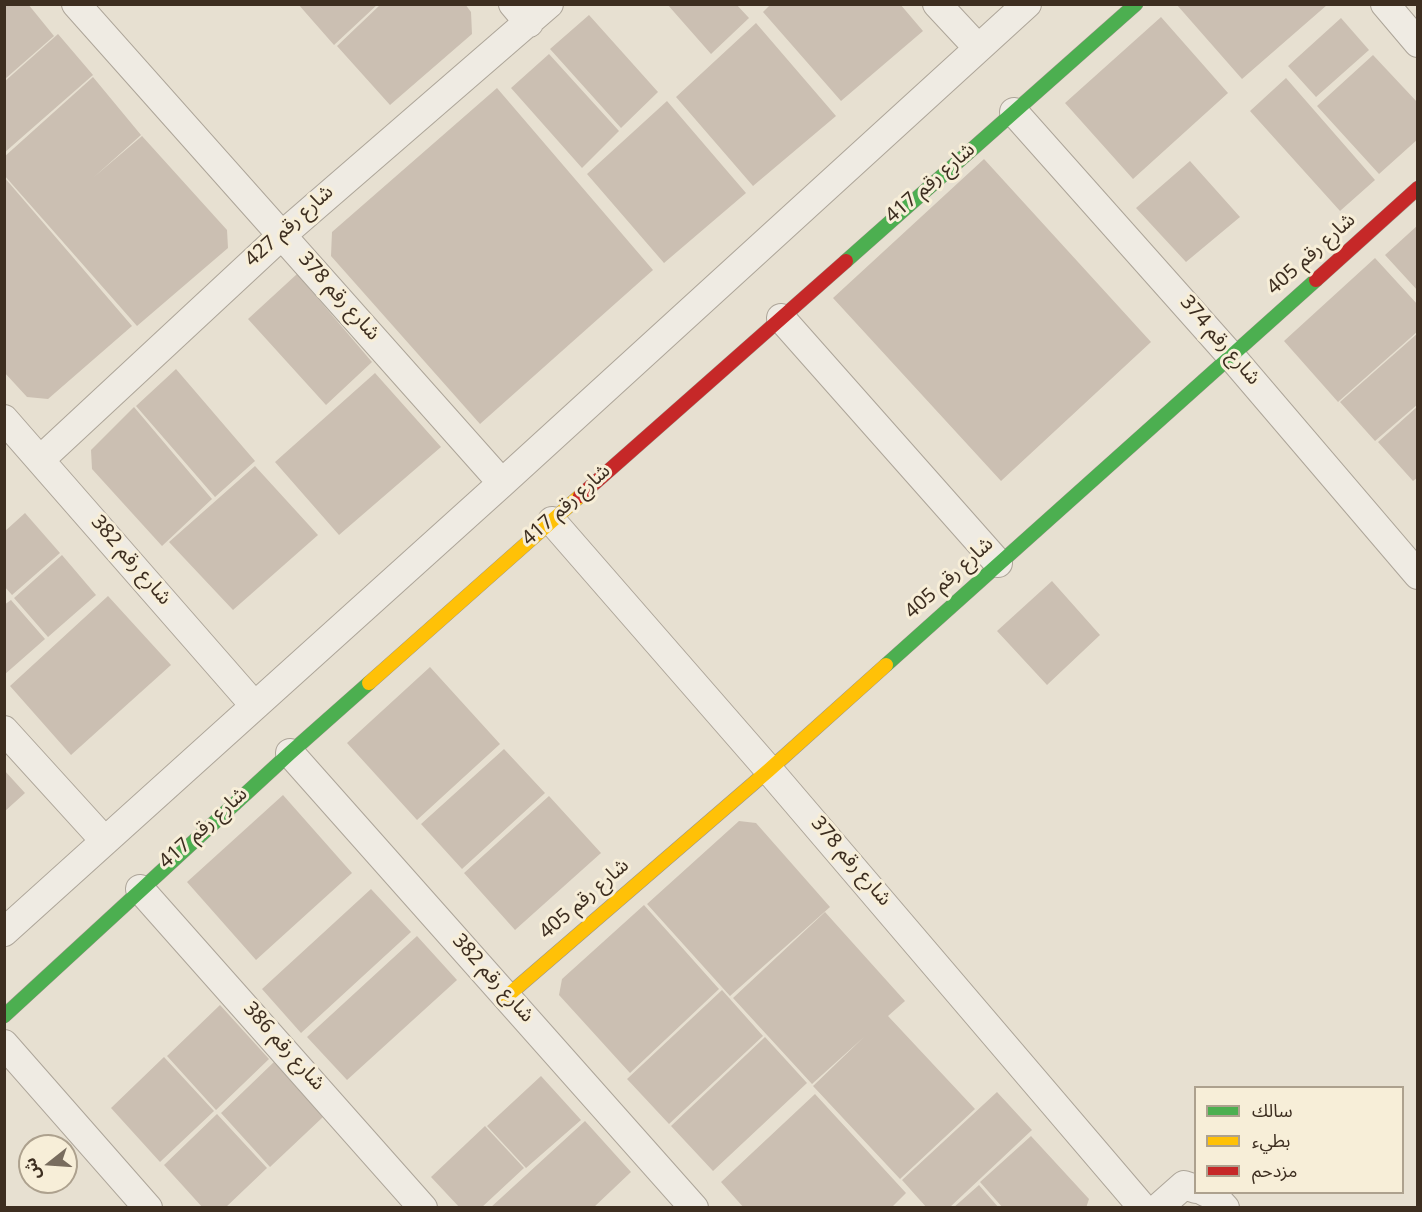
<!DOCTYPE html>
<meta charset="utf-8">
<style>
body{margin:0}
#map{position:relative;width:1422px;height:1212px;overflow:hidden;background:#e7e0d1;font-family:Georgia,"Noto Sans Arabic",serif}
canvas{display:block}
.frame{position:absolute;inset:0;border:6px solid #3d2e20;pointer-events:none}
.legend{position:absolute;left:1194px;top:1086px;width:210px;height:108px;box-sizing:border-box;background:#f7eed8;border:2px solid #ada18e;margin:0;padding:8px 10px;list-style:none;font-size:18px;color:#3d2e20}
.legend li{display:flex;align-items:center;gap:12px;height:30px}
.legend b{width:30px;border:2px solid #ada18e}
.north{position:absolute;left:18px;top:1134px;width:60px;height:60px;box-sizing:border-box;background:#f7eed8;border:2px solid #ada18e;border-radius:50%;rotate:253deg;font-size:16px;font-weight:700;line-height:24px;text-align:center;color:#3d2e20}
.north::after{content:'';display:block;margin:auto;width:21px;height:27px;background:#786c5e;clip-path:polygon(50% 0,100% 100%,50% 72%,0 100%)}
</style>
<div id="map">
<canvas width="1422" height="1212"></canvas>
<div class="frame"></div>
<ul class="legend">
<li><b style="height:8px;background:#4caf50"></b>سالك</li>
<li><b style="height:8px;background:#ffc107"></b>بطيء</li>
<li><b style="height:8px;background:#c62828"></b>مزدحم</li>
</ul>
<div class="north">ش</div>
</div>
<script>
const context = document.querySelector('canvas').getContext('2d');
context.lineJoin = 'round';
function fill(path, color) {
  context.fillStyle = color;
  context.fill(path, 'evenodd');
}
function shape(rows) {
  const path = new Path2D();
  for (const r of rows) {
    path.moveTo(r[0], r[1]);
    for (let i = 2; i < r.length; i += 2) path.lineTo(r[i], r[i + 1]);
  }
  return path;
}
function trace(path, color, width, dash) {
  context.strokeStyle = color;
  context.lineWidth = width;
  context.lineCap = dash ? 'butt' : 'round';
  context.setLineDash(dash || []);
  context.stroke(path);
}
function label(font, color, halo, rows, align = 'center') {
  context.font = font + ' Georgia,"Noto Sans Arabic",serif';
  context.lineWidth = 6;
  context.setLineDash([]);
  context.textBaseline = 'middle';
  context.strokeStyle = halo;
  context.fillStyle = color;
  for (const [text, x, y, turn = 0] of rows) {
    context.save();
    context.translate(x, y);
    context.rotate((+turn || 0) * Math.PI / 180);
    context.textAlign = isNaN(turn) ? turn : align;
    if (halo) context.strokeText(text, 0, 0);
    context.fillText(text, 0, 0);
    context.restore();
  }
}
fill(shape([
 [5,4,28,4,54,36,5,79],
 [298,4,378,4,334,45],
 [381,4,465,4,471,12,472,34,390,105,337,46],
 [667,4,736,4,749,18,711,54],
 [771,4,900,4,923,31,841,101,763,12],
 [1177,5,1327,5,1242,79],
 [589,15,658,92,621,128,550,49],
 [1161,17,1228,93,1133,179,1065,103],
 [1341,18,1369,50,1316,97,1288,66],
 [756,23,836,116,753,186,676,97],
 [58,34,93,75,4,153,4,82],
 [549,54,619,131,582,168,511,88],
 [1373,55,1418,103,1418,139,1379,174,1317,106],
 [93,77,141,135,94,177,142,136,227,230,228,248,137,326,4,175,4,157],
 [1286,78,1375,180,1340,211,1250,111],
 [497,88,653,270,480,424,331,256,332,232],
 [667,101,746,193,664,263,587,174],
 [984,159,1151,342,1001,481,833,298],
 [1190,161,1240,217,1186,262,1136,208],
 [4,177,132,326,48,399,27,397,4,372],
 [1418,225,1418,291,1385,255],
 [1375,258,1418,305,1418,331,1338,402,1284,341],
 [297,274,372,362,326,405,248,319],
 [1418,333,1418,404,1375,441,1340,402],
 [176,369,255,461,215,497,136,406],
 [375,373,441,447,339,535,275,462],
 [1418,406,1418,477,1413,481,1378,442],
 [134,407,212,499,162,546,92,469,91,450],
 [255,466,318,535,233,610,169,542],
 [25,513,60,553,12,595,4,586,4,532],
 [62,555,96,595,48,637,14,598],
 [1052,581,1100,635,1047,685,997,631],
 [108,596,171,665,71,755,10,686],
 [11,600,45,639,4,675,4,605],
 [430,667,500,744,417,820,347,743],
 [504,749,545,793,462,869,421,824],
 [4,770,25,793,4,812],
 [283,795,352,873,256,960,187,882],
 [549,796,601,853,515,930,464,873],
 [739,821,756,823,830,907,730,996,647,904],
 [371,889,411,932,301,1033,262,989],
 [644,905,719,989,630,1073,559,995,562,979],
 [825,912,905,1001,888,1016,975,1109,900,1179,813,1086,864,1037,812,1084,733,998],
 [417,936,457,980,347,1080,307,1037],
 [722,990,763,1036,669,1124,627,1079],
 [220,1005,269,1059,216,1110,167,1056],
 [765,1037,807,1083,713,1171,671,1126],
 [164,1057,214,1111,160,1162,111,1108],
 [274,1062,323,1117,270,1167,221,1113],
 [541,1076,581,1120,526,1168,487,1126],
 [997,1092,1032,1130,949,1208,927,1208,902,1180],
 [815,1094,906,1193,891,1208,744,1208,721,1182],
 [217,1114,267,1168,225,1208,203,1208,164,1165],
 [585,1121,631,1172,593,1208,490,1208],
 [485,1126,524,1168,481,1208,460,1208,431,1177],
 [1031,1136,1089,1199,1086,1208,1003,1208,980,1182],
 [979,1185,999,1208,953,1208]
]), '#cbbfb2');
const street = shape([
 [76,4,502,483],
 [513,4,529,23],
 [937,4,978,48],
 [1385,4,1418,43],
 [1014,112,1231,356,1418,575],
 [781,318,998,563],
 [4,419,254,705],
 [40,460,281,236,549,4],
 [552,521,769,770,1143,1208],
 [4,730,104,840],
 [290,753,694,1208],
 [140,889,423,1208],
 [4,932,502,483,1027,4],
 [4,1044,148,1208],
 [1205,1192,1214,1196,1225,1208],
 [1158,1208,1184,1185,1196,1189]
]);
const fast = shape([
 [846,261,1136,4],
 [886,665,1316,280],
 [4,1016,290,753,369,683]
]);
const slow = shape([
 [369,683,580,496],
 [506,997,769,770,886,665]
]);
const jam = shape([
 [1316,280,1418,188],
 [580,496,846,261]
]);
trace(street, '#ada599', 30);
trace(fast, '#9c958a', 15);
trace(slow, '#9c958a', 15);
trace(jam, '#9c958a', 15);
trace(street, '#efebe3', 28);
trace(fast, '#4caf50', 14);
trace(slow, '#ffc107', 14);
trace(jam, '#c62828', 14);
label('20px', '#3d2e20', '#f7eed8', [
 ["شارع رقم 417",932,185,-41],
 ["شارع رقم 427",291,228,-42],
 ["شارع رقم 405",1313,256,-42],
 ["شارع رقم 378",337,298,48],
 ["شارع رقم 374",1218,342,49],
 ["شارع رقم 417",568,507,-42],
 ["شارع رقم 382",129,562,49],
 ["شارع رقم 405",951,580,-42],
 ["شارع رقم 417",205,830,-42],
 ["شارع رقم 378",849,863,49],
 ["شارع رقم 405",586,901,-41],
 ["شارع رقم 382",491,980,48],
 ["شارع رقم 386",282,1048,48]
]);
</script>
